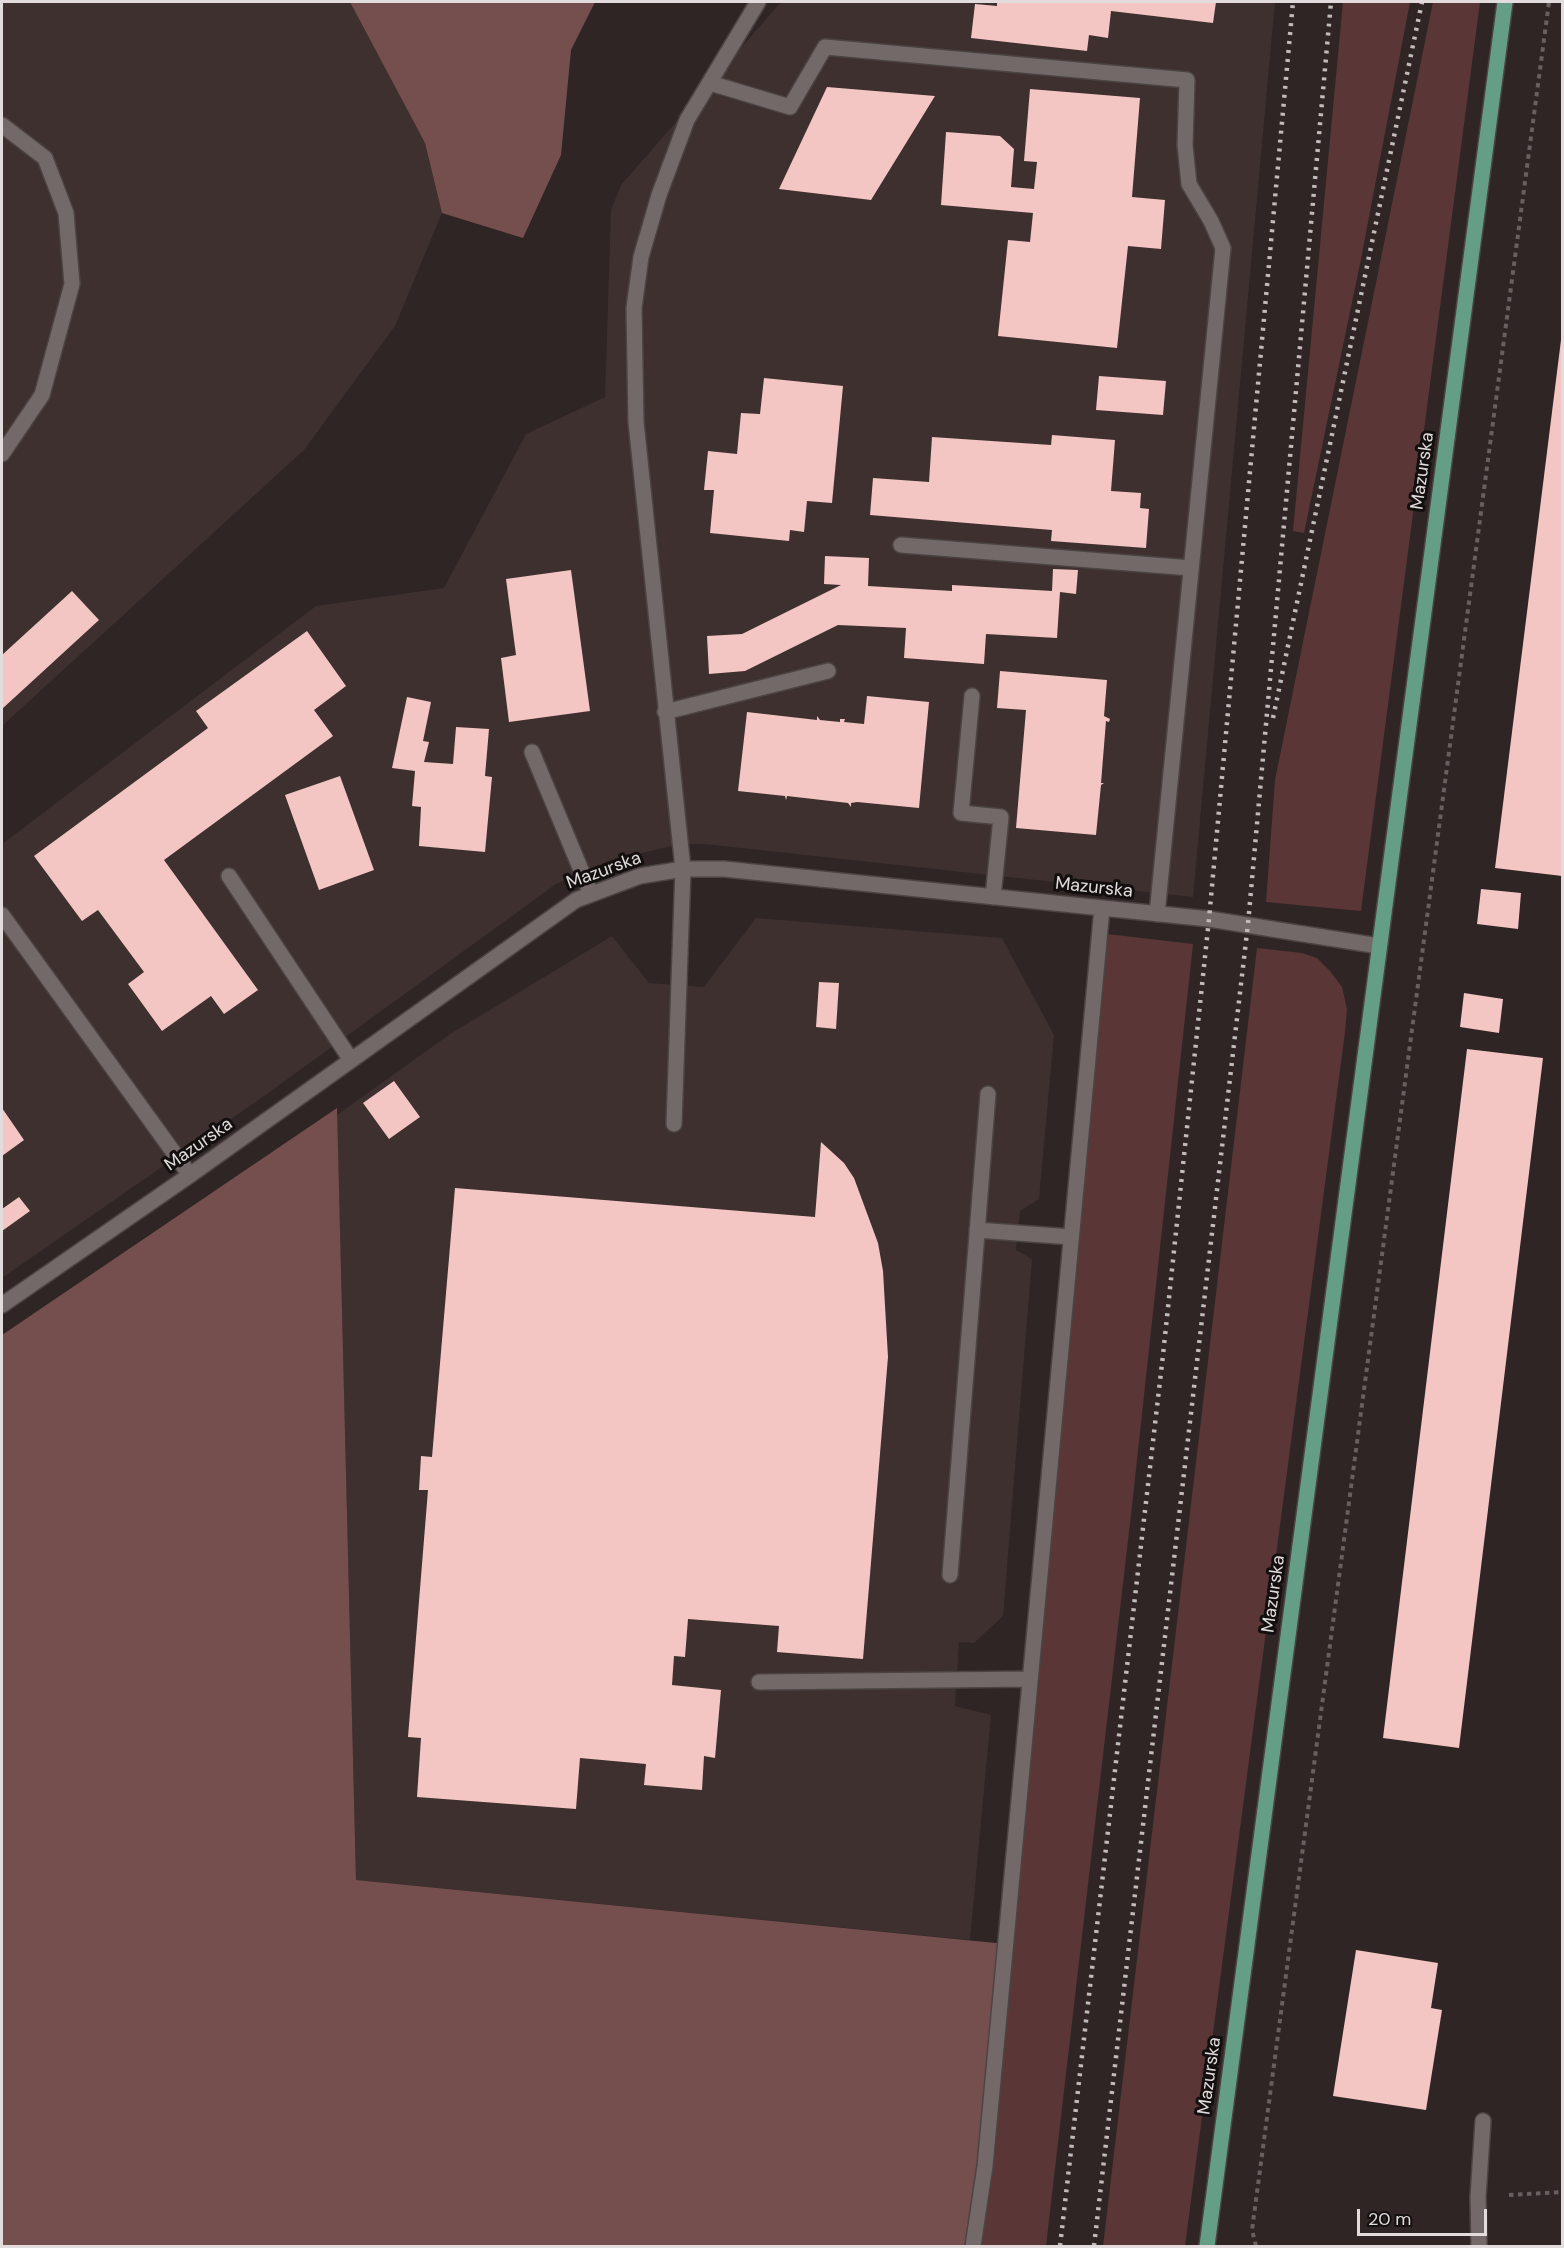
<!DOCTYPE html>
<style>
body{margin:0}
#map{position:relative;width:1564px;height:2248px;overflow:hidden;background:#2e2524;font-family:"DM Sans",sans-serif}
canvas{display:block}
.frame{position:absolute;inset:0;border:3px solid #e2dcdc;pointer-events:none}
.scale{position:absolute;left:1357px;top:2209px;width:130px;height:27px;box-sizing:border-box;border:3px solid #e2dcdc;border-top:0;padding-left:8px;font-size:18px;line-height:21px;white-space:nowrap;color:#e2dcdc;-webkit-text-stroke:4px #130f0f;paint-order:stroke}
</style>
<div id="map">
<canvas width="1564" height="2248"></canvas>
<div class="frame"></div>
<div class="scale">20 m</div>
</div>
<script>
const context = document.querySelector('canvas').getContext('2d');
context.lineJoin = 'round';
function fill(path, color) {
  context.fillStyle = color;
  context.fill(path, 'evenodd');
}
function shape(rows) {
  const path = new Path2D();
  for (const r of rows) {
    path.moveTo(r[0], r[1]);
    for (let i = 2; i < r.length; i += 2) path.lineTo(r[i], r[i + 1]);
  }
  return path;
}
function trace(path, color, width, dash) {
  context.strokeStyle = color;
  context.lineWidth = width;
  context.lineCap = dash ? 'butt' : 'round';
  context.setLineDash(dash || []);
  context.stroke(path);
}
function label(font, color, halo, rows, align = 'center') {
  context.font = font + ' "DM Sans",sans-serif';
  context.lineWidth = 6;
  context.setLineDash([]);
  context.textBaseline = 'middle';
  context.strokeStyle = halo;
  context.fillStyle = color;
  for (const [text, x, y, turn = 0] of rows) {
    context.save();
    context.translate(x, y);
    context.rotate((+turn || 0) * Math.PI / 180);
    context.textAlign = isNaN(turn) ? turn : align;
    if (halo) context.strokeText(text, 0, 0);
    context.fillText(text, 0, 0);
    context.restore();
  }
}
fill(shape([
 [2,2,350,2,425,143,442,213,395,326,304,450,2,726],
 [781,2,1275,2,1193,897,704,844,680,844,609,861,556,884,267,1094,2,1278,2,844,316,606,444,588,526,434,605,397,611,210,621,185],
 [756,918,1002,938,1054,1035,1039,1199,1020,1211,1016,1250,1032,1259,1003,1616,974,1643,959,1642,955,1706,991,1715,970,1940,356,1880,337,1115,450,1034,612,936,649,983,704,987]
]), '#3e302f');
fill(shape([
 [1343,2,1410,2,1360,264,1304,533,1293,531],
 [1433,2,1480,2,1361,911,1266,902,1275,780],
 [1099,933,1193,944,1132,1506,1046,2246,973,2246],
 [1257,948,1302,953,1317,958,1330,971,1342,987,1347,1009,1345,1032,1185,2246,1103,2246]
]), '#5a3736');
fill(shape([
 [350,2,595,2,571,50,561,155,523,238,442,213,425,143],
 [337,1108,356,1880,1006,1944,973,2246,2,2246,2,1335]
]), '#754f4e');
fill(shape([
 [997,2,1216,2,1213,23,1111,11,1108,38,1089,35,1087,51,971,38,975,4,997,6],
 [827,87,935,96,871,200,779,189],
 [1030,89,1140,98,1132,197,1165,200,1161,249,1128,246,1117,348,998,336,1008,240,1030,242,1033,213,941,205,946,132,1000,136,1014,149,1011,187,1034,189,1037,162,1024,161],
 [1561,340,1562,340,1562,876,1495,868],
 [1099,376,1166,381,1163,415,1096,410],
 [764,378,843,386,832,503,807,501,804,532,790,530,789,541,710,533,714,490,704,490,708,451,737,454,741,413,760,414],
 [1052,435,1115,440,1111,491,1141,493,1140,508,1149,509,1146,548,1051,541,1052,530,870,515,873,478,929,482,932,437,1051,445],
 [825,556,869,558,868,586,952,591,952,585,1052,591,1053,569,1078,570,1076,594,1060,592,1057,638,986,634,984,664,904,658,906,628,838,625,745,671,709,674,707,636,742,634,841,585,824,584],
 [571,570,590,711,509,722,501,658,516,655,506,579],
 [72,591,99,620,2,709,2,655],
 [307,631,346,686,314,710,333,736,164,860,258,990,224,1014,211,996,162,1031,128,984,144,972,98,910,82,921,34,856,208,728,196,711],
 [1000,671,1107,680,1104,716,1110,719,1109,722,1106,721,1101,783,1104,783,1101,785,1096,835,1016,828,1026,710,997,708],
 [867,696,929,702,919,808,857,802,851,803,851,807,848,803,787,796,786,800,785,796,738,791,747,712,817,720,817,716,820,720,840,722,840,719,845,719,844,722,864,724],
 [407,697,431,702,423,741,429,742,424,762,453,764,456,727,489,729,485,776,492,777,485,852,419,846,421,807,412,806,415,771,392,768],
 [340,776,374,870,319,890,285,795],
 [1481,889,1521,893,1518,929,1477,924],
 [819,982,839,983,836,1029,816,1027],
 [1464,993,1503,999,1499,1033,1460,1027],
 [1467,1049,1543,1058,1459,1748,1383,1738],
 [394,1081,420,1117,389,1139,363,1103],
 [2,1108,24,1140,2,1156],
 [821,1142,844,1163,854,1178,878,1243,883,1271,888,1357,863,1659,777,1652,779,1626,688,1619,685,1657,674,1656,672,1685,721,1690,715,1758,704,1756,702,1790,644,1785,646,1764,580,1758,576,1809,417,1797,421,1738,408,1737,428,1490,419,1490,421,1456,432,1457,455,1188,815,1217],
 [19,1197,30,1211,2,1231,2,1209],
 [1356,1950,1438,1963,1431,2008,1442,2010,1426,2110,1333,2096]
]), '#f3c5c3');
const minor = shape([
 [710,83,790,107,825,47,1187,80,1185,145,1189,184,1211,221,1223,248,1157,914],
 [2,125,45,158,66,213,72,284,42,395,2,454],
 [901,545,1191,568],
 [972,696,961,813,1001,817,993,897],
 [665,712,828,671],
 [532,752,591,894],
 [229,876,351,1060],
 [2,915,190,1175],
 [674,1124,683,869,636,422,634,308,641,257,659,195,687,120,758,2],
 [977,1230,1071,1237],
 [2,1305,190,1175,576,900,640,876,683,869,724,869,1209,919,1379,946],
 [950,1575,988,1094],
 [759,1682,1030,1679],
 [973,2246,985,2166,1102,908],
 [1479,2246,1478,2197,1483,2121]
]);
const major = shape([
 [1207,2246,1505,2]
]);
trace(minor, '#4b4443', 18);
trace(major, '#4b4443', 18);
trace(shape([
 [1509,2195,1562,2192],
 [1256,2246,1252,2230,1549,2]
]), '#686060', 4, [4.5, 4.5]);
trace(minor, '#736968', 15);
trace(major, '#649e86', 15);
trace(shape([
 [1273,718,1422,2],
 [1060,2246,1163,1355,1209,919,1293,2],
 [1094,2246,1248,924,1331,2]
]), '#c2bbbb', 4.5, [3, 6]);
label('18px', '#e2dcdc', '#130f0f', [
 ["Mazurska",1423,471,-82],
 ["Mazurska",604,871,-20],
 ["Mazurska",1094,888,6],
 ["Mazurska",199,1145,-35],
 ["Mazurska",1274,1594,-82],
 ["Mazurska",1210,2076,-82]
]);
</script>
